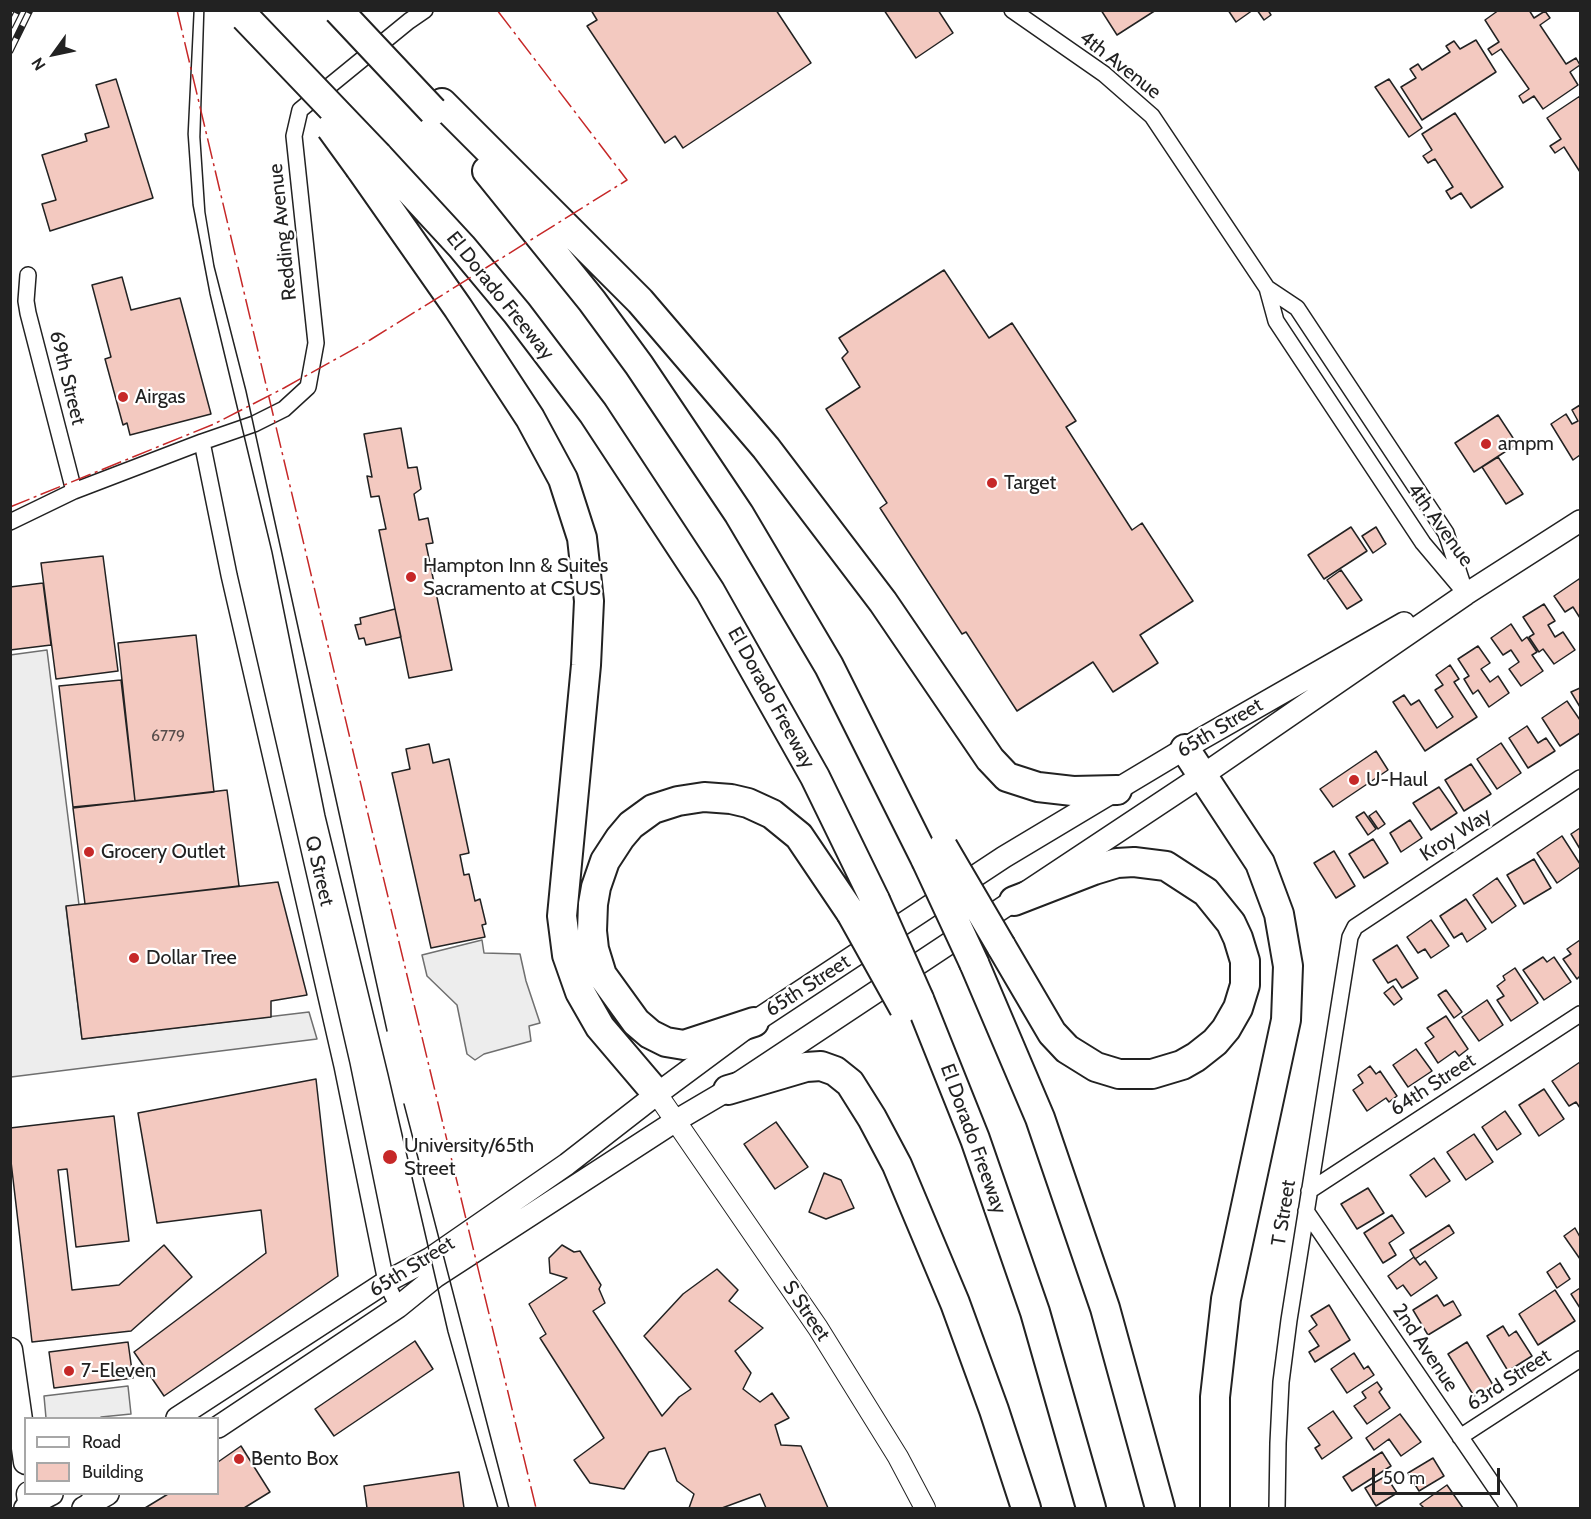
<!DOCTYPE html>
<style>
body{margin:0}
#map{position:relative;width:1591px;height:1519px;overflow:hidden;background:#fff;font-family:Cabin,sans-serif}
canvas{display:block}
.frame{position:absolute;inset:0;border:12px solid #222;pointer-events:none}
.legend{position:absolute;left:24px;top:1417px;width:195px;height:78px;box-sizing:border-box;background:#fff;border:2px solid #a7a7a7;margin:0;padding:8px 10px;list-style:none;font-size:18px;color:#222}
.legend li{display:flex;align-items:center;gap:12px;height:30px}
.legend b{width:30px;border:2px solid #a7a7a7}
.north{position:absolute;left:24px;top:24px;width:60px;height:60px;-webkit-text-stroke:4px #fff;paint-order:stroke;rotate:237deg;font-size:16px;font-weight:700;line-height:24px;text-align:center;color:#222}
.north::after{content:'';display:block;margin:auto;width:21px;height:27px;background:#222;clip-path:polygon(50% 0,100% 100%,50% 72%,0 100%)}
.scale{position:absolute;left:1372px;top:1468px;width:128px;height:27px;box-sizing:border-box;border:3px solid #222;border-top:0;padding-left:8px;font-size:18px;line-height:21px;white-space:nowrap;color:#222;-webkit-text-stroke:4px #fff;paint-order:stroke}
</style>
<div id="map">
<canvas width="1591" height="1519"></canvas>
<div class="frame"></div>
<ul class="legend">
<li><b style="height:8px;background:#fff"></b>Road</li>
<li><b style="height:16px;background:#f3c9c0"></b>Building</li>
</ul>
<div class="north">N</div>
<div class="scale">50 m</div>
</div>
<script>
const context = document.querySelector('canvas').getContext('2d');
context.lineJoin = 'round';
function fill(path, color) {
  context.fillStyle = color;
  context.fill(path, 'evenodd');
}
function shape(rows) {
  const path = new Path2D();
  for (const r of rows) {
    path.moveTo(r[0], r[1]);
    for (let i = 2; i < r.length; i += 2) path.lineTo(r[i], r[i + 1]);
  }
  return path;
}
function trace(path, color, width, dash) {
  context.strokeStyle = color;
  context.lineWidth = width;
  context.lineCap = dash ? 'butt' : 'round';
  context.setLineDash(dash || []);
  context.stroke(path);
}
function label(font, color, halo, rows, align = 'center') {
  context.font = font + ' Cabin,sans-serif';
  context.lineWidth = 4.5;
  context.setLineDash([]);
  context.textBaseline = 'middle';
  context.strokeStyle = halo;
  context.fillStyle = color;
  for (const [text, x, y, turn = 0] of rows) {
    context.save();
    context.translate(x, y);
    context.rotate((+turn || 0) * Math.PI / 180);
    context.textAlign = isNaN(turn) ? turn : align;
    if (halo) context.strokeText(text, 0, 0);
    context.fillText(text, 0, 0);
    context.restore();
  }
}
const parking = shape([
 [47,650,79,905,66,907,82,1039,309,1012,317,1039,11,1077,10,655,47,650],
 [482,940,484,953,520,954,526,981,540,1023,529,1026,531,1041,484,1054,475,1060,467,1054,457,1005,427,976,422,955,482,940],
 [128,1386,131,1414,101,1417,101,1418,46,1418,44,1396,128,1386]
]);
fill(parking, '#ededed');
trace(parking, '#6f6f6f', 1.5);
const building = shape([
 [591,10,776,10,811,63,683,148,675,136,665,143,587,26,597,20,591,10],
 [884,10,938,10,953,33,916,58,884,10],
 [1101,10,1156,10,1117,35,1101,10],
 [1228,10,1253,10,1236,22,1228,10],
 [1257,10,1268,10,1271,15,1264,20,1257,10],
 [1499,10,1529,10,1534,18,1545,11,1550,18,1540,25,1566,64,1576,58,1580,65,1570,72,1578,85,1543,109,1534,96,1523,103,1519,96,1529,89,1501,49,1492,55,1488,49,1499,42,1485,20,1499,10],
 [1476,40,1496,72,1422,120,1401,87,1416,78,1410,69,1418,64,1422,70,1450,52,1446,46,1454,41,1460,49,1476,40],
 [116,79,153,198,50,231,42,204,56,200,42,155,87,141,85,134,109,127,96,85,116,79],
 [1389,79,1422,128,1409,137,1375,87,1389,79],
 [1580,96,1580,172,1564,147,1555,153,1550,146,1561,139,1547,118,1580,96],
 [1455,113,1503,187,1471,208,1461,193,1451,199,1446,191,1453,187,1435,159,1428,163,1423,156,1432,150,1422,134,1455,113],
 [944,270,989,338,1012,323,1076,421,1066,427,1132,530,1142,523,1193,601,1140,635,1158,663,1113,692,1093,662,1017,711,966,632,962,634,880,508,887,503,826,409,860,387,842,358,848,352,839,338,944,270],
 [122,277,131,310,180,298,211,414,130,435,127,423,123,425,105,359,111,357,92,285,122,277],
 [1580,405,1580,455,1573,460,1551,424,1566,414,1572,424,1578,421,1572,410,1580,405],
 [1498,415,1517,444,1474,472,1455,443,1498,415],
 [401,428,408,468,417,467,421,489,414,494,419,520,428,518,433,543,426,544,452,670,409,678,379,530,386,529,379,496,371,497,367,476,372,477,364,434,401,428],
 [1498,457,1523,494,1506,504,1482,467,1498,457],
 [1351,527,1367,551,1324,579,1308,555,1351,527],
 [1376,527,1386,544,1373,553,1362,536,1376,527],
 [103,556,118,671,56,679,41,563,103,556],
 [1341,570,1362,600,1347,609,1327,580,1341,570],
 [1579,579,1580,581,1580,618,1573,607,1565,612,1554,596,1579,579],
 [43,583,51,645,10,650,10,587,43,583],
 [1544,604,1555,621,1548,625,1555,637,1563,632,1575,650,1554,664,1543,649,1539,652,1529,637,1534,634,1523,617,1544,604],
 [395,609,401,637,366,645,364,638,359,639,355,625,361,624,360,618,395,609],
 [1511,624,1522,641,1527,637,1537,652,1532,655,1543,671,1521,686,1509,669,1519,662,1511,650,1503,655,1491,638,1511,624],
 [196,635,214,792,135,801,118,643,196,635],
 [1478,646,1490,663,1481,669,1490,682,1498,676,1509,693,1489,707,1478,690,1473,694,1464,679,1469,676,1458,659,1478,646],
 [1450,665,1459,679,1454,682,1477,717,1425,751,1393,702,1404,695,1411,705,1419,700,1437,728,1453,717,1435,690,1443,685,1436,675,1450,665],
 [121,680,135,801,73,807,59,686,121,680],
 [1580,688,1580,707,1571,692,1580,688],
 [1567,701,1580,720,1580,733,1560,746,1542,718,1567,701],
 [1527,726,1538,743,1546,738,1555,751,1528,768,1509,738,1527,726],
 [1501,743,1521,773,1497,789,1477,759,1501,743],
 [429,744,433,763,449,759,469,853,460,855,464,875,469,874,475,901,480,899,486,924,482,925,485,937,431,948,392,773,410,769,406,749,429,744],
 [1376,751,1388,770,1333,807,1320,789,1376,751],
 [1471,764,1491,794,1464,811,1445,780,1471,764],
 [1439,787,1457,813,1431,830,1413,803,1439,787],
 [227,790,239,886,85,904,73,808,227,790],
 [1376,811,1385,824,1378,829,1369,816,1376,811],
 [1364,812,1376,829,1368,835,1356,817,1364,812],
 [1410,820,1422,838,1401,852,1390,833,1410,820],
 [1580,828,1580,849,1571,834,1580,828],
 [1562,836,1580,864,1580,867,1557,883,1537,853,1562,836],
 [1373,839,1388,863,1364,878,1349,854,1373,839],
 [1334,851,1355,886,1336,898,1314,863,1334,851],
 [1534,859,1551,888,1524,904,1507,875,1534,859],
 [1497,878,1516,906,1492,923,1473,895,1497,878],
 [278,882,307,995,271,1001,271,1017,82,1039,66,906,278,882],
 [1466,899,1486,929,1467,942,1462,933,1454,938,1440,916,1466,899],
 [1431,920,1449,946,1431,958,1425,949,1418,953,1407,937,1431,920],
 [1580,940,1580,976,1577,979,1563,959,1571,954,1567,949,1580,940],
 [1397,945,1418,978,1402,988,1396,979,1388,983,1373,960,1397,945],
 [1543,957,1547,962,1554,957,1571,982,1544,1000,1523,970,1543,957],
 [1515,968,1538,1003,1511,1021,1497,1000,1504,996,1497,986,1505,980,1503,976,1515,968],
 [1393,986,1402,999,1394,1005,1384,993,1393,986],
 [1446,990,1462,1012,1454,1018,1438,995,1446,990],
 [1487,1000,1503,1025,1479,1041,1462,1017,1487,1000],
 [1446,1016,1468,1049,1459,1056,1455,1051,1438,1063,1425,1043,1434,1037,1427,1028,1446,1016],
 [1416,1049,1432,1071,1408,1087,1393,1065,1416,1049],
 [1580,1062,1580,1108,1576,1102,1569,1106,1552,1081,1580,1062],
 [1370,1066,1376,1074,1380,1071,1397,1096,1389,1102,1386,1098,1367,1111,1353,1090,1363,1083,1358,1075,1370,1066],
 [316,1079,338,1276,164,1396,134,1352,266,1253,261,1210,157,1223,138,1113,316,1079],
 [1544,1089,1564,1119,1539,1136,1519,1105,1544,1089],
 [1505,1111,1521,1134,1497,1150,1482,1127,1505,1111],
 [114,1116,129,1241,76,1247,67,1169,58,1170,72,1290,119,1285,164,1245,192,1277,131,1331,32,1342,10,1153,10,1128,114,1116],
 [776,1122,808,1167,775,1189,744,1144,776,1122],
 [1474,1134,1493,1162,1466,1180,1447,1152,1474,1134],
 [1434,1158,1450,1181,1426,1197,1410,1175,1434,1158],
 [824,1173,841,1180,854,1208,826,1219,809,1212,824,1173],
 [1368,1188,1384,1213,1357,1229,1341,1204,1368,1188],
 [1392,1215,1404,1233,1389,1243,1396,1255,1383,1263,1364,1233,1392,1215],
 [1449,1225,1454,1233,1415,1259,1410,1250,1449,1225],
 [1575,1228,1580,1237,1580,1259,1564,1236,1575,1228],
 [562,1245,574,1252,580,1251,601,1285,599,1289,605,1303,593,1311,662,1416,679,1397,691,1389,644,1336,683,1294,717,1269,738,1290,729,1301,763,1328,735,1351,751,1373,743,1389,760,1402,772,1393,789,1418,775,1425,781,1445,801,1446,828,1508,766,1508,760,1494,722,1508,689,1508,694,1494,677,1481,665,1448,649,1452,624,1489,590,1483,574,1460,604,1438,540,1338,546,1334,529,1304,567,1278,550,1273,549,1258,562,1245],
 [1414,1257,1420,1265,1425,1261,1437,1278,1411,1296,1403,1285,1397,1289,1388,1276,1414,1257],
 [1560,1263,1570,1279,1557,1288,1547,1272,1560,1263],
 [1580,1288,1580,1308,1571,1294,1580,1288],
 [1555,1290,1575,1321,1538,1345,1519,1314,1555,1290],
 [1437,1295,1444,1306,1453,1301,1461,1315,1428,1335,1413,1310,1437,1295],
 [1329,1305,1350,1340,1315,1362,1309,1352,1319,1346,1309,1331,1317,1325,1311,1316,1329,1305],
 [1503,1326,1509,1336,1516,1331,1532,1356,1508,1371,1487,1336,1503,1326],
 [415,1341,433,1369,334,1436,315,1409,415,1341],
 [128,1342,133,1378,54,1388,49,1352,128,1342],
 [1467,1342,1493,1385,1474,1396,1448,1354,1467,1342],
 [1354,1353,1364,1369,1368,1366,1374,1375,1347,1393,1331,1369,1354,1353],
 [1377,1382,1382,1389,1379,1392,1390,1408,1367,1424,1354,1406,1366,1398,1362,1392,1377,1382],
 [1333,1411,1352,1438,1322,1459,1315,1448,1320,1445,1308,1428,1333,1411],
 [1400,1414,1421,1442,1401,1456,1389,1439,1374,1450,1366,1438,1400,1414],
 [241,1446,270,1492,244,1508,145,1508,168,1494,218,1494,218,1462,241,1446],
 [1382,1452,1391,1466,1352,1491,1343,1477,1382,1452],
 [1433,1458,1444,1476,1419,1491,1408,1473,1433,1458],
 [459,1472,464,1508,367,1508,364,1486,459,1472],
 [1386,1476,1397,1493,1376,1506,1365,1488,1386,1476],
 [1447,1485,1463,1508,1424,1508,1420,1504,1447,1485]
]);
fill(building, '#f3c9c0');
trace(building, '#222', 1.5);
const minor = shape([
 [1012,10,1104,74,1152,116,1267,288,1276,321,1423,543,1466,594],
 [28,275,26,301,28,313,74,491],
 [1267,288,1297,308,1446,533,1463,585],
 [202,442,229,575,342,1066,386,1282,398,1307],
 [10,522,74,491,202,442,254,424,284,409,308,387,316,343,294,136,300,110,409,21,425,10],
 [1309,1191,1580,1014],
 [1306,1211,1509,1508],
 [1460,1437,1580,1359],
 [1277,1508,1278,1443,1281,1382,1289,1320,1350,937,1355,927,1580,778]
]);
const tertiary = shape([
 [657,1094,818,1328,898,1457,925,1508]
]);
const secondary = shape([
 [177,1418,386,1282,431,1258,567,1164,657,1094,754,1022,1004,857,1201,739,1404,623],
 [218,1427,398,1307,435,1277,677,1120,728,1090,1203,775,1466,594,1580,521],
 [25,1508,52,1494],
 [83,1508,108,1494]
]);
const primary = shape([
 [10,1350,26,1462],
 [29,1494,31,1508],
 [89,1508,92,1503]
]);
const motorway = shape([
 [442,103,640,301,766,448,883,602,990,759,1007,777,1038,787,1073,791,1117,790],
 [378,156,462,247,517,313,593,413,710,591,815,777,875,900],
 [360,168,458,308,530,418,563,479,582,538,589,601,586,665,562,916,567,955,580,992,600,1027,657,1094],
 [487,171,592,301,639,365,739,514,829,666,926,860],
 [1185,749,1260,863,1279,914,1288,966,1286,1020,1226,1299,1215,1397,1215,1508],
 [1001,946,1052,1033,1067,1049,1096,1067,1119,1074,1152,1074,1182,1065,1196,1057,1215,1042,1226,1029,1238,1008,1245,985,1245,961,1238,938,1231,923,1206,892,1166,866,1134,862,1117,863,1094,870,1014,901],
 [974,963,1040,1118,1105,1308,1160,1508],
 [919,999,975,1139,1035,1312,1091,1508],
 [754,1022,684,1045,666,1042,650,1034,636,1022,602,975,594,949,592,931,593,904,596,887,605,861,620,838,631,825,653,809,678,801,704,797,731,799,748,803,772,814,799,836,851,913],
 [728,1090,806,1067,821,1066,835,1071,850,1083,872,1118,897,1165,955,1303,994,1410,1026,1508]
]);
trace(minor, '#222', 18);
trace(tertiary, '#222', 22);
trace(secondary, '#222', 24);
trace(primary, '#222', 27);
trace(motorway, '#222', 32);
trace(minor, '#fff', 15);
trace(tertiary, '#fff', 20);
trace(secondary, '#fff', 21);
trace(primary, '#fff', 24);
trace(motorway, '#fff', 28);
trace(shape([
 [194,10,188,134,193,205,210,294,272,552,325,815,388,1074,448,1332,498,1508],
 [204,10,200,137,205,212,214,266,246,391,387,1031],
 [404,1104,509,1508]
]), '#222', 1.5);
const rail = shape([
 [10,26,18,10],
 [10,51,30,10]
]);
trace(rail, '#222', 7);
trace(rail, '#fff', 4.5, [14]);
const motorwayBridge = shape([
 [338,10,433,111],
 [245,17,378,156],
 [331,128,360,168],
 [943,847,1001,946],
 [926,860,974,963],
 [875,900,919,999],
 [851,913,904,1008]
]);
trace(motorwayBridge, '#222', 32, []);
trace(motorwayBridge, '#fff', 28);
trace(shape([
 [177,10,367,810,536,1508],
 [10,507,214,424,284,388,370,340,627,180,497,10]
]), '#c62828', 1.5, [21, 4.5, 3, 4.5]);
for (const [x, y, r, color] of [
 [123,397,6,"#c62828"],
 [1486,444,6,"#c62828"],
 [992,483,6,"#c62828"],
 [411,577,6,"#c62828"],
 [1354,780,6,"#c62828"],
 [89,852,6,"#c62828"],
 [134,958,6,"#c62828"],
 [390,1157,8,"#c62828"],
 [69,1371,6,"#c62828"],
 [239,1459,6,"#c62828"]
]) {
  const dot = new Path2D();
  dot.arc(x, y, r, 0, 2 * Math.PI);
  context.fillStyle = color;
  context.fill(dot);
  trace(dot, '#fff', 2);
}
label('16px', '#564c4a', null, [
 ["6779",168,736]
]);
label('20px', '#222', '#fff', [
 ["4th Avenue",1120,65,38],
 ["Redding Avenue",283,232,-96],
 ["El Dorado Freeway",500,296,51],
 ["69th Street",67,378,76],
 ["4th Avenue",1440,525,54],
 ["El Dorado Freeway",771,698,61],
 ["65th Street",1220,728,-31],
 ["Kroy Way",1456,835,-33],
 ["Q Street",319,871,77],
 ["65th Street",808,986,-33],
 ["64th Street",1433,1085,-33],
 ["El Dorado Freeway",973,1139,70],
 ["T Street",1284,1213,-81],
 ["65th Street",412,1267,-32],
 ["S Street",806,1311,56],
 ["2nd Avenue",1425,1348,56],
 ["63rd Street",1509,1380,-33]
]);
label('20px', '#222', '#fff', [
 ["Airgas",135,397],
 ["ampm",1498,444],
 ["Target",1004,483],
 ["Hampton Inn & Suites",423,566],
 ["Sacramento at CSUS",423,589],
 ["U-Haul",1366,780],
 ["Grocery Outlet",101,852],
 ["Dollar Tree",146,958],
 ["University/65th",404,1146],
 ["Street",404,1169],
 ["7-Eleven",81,1371],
 ["Bento Box",251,1459]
], 'left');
</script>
